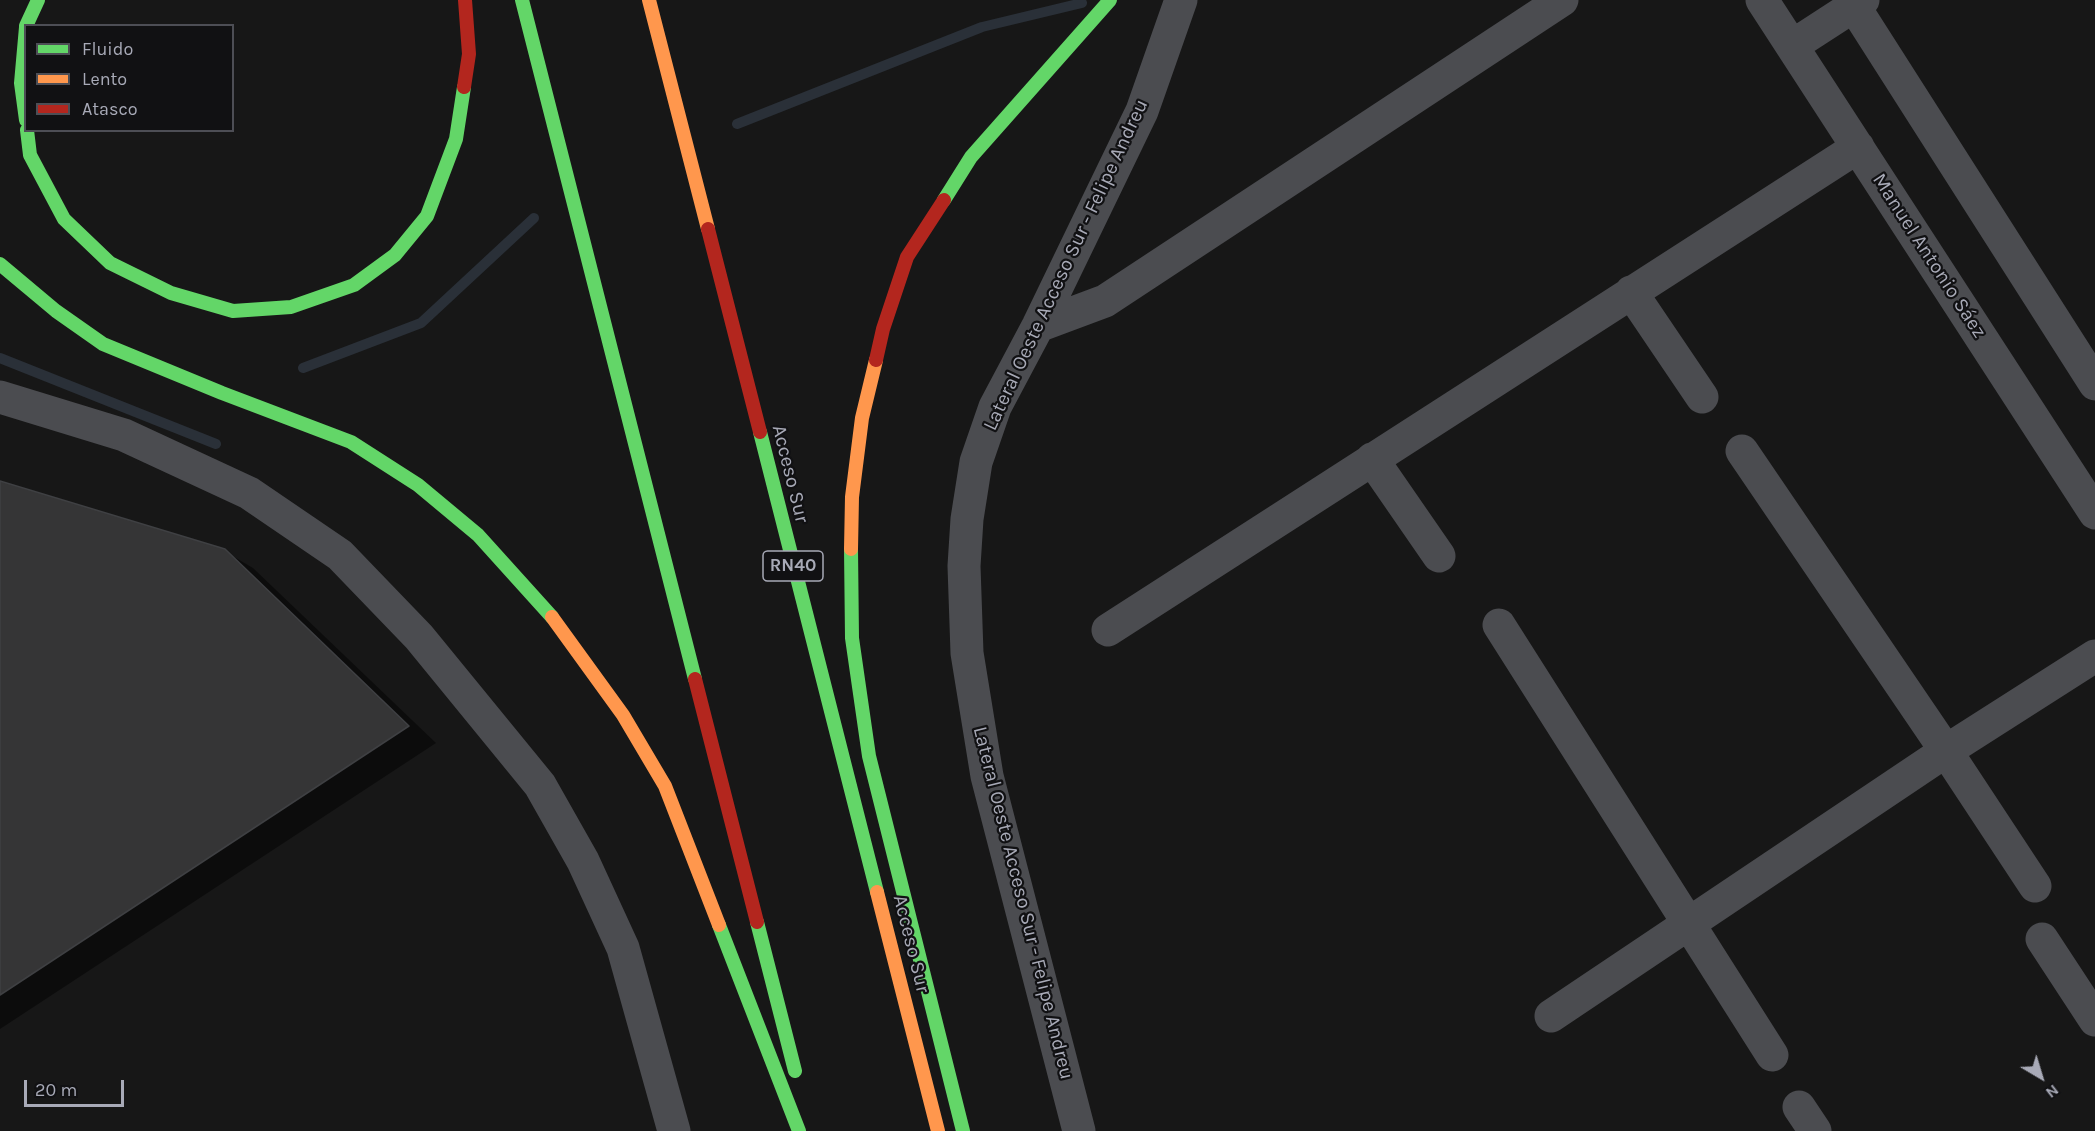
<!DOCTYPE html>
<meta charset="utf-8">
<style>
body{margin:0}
#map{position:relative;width:2095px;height:1131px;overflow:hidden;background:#171717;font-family:Karla,sans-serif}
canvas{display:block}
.legend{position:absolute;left:24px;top:24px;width:210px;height:108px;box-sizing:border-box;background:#111113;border:2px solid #4d4e55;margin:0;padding:8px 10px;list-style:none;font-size:18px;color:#a8aab7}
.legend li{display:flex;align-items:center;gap:12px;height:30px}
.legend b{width:30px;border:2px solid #4d4e55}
.north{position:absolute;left:2011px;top:1047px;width:60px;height:60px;-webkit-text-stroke:4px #111113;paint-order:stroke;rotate:142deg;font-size:16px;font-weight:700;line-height:24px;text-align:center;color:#a8aab7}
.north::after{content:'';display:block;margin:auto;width:21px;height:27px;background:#a8aab7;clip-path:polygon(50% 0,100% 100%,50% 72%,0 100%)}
.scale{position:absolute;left:24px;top:1080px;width:100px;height:27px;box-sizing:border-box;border:3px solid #a8aab7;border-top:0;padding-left:8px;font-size:18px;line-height:21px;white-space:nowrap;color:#a8aab7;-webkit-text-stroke:4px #111113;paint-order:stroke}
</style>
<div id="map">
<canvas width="2095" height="1131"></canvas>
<ul class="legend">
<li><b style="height:8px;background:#63d668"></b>Fluido</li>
<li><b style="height:8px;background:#ff974d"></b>Lento</li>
<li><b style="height:8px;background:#b3261e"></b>Atasco</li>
</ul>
<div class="north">N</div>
<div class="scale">20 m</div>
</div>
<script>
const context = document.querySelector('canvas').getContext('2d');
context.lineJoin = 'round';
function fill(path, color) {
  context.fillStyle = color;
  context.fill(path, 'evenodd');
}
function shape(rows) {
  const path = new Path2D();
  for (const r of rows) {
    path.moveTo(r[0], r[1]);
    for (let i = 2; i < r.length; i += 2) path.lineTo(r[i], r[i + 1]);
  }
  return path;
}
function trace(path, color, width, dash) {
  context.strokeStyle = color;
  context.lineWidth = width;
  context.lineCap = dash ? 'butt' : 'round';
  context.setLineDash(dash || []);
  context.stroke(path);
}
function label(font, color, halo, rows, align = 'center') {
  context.font = font + ' Karla,sans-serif';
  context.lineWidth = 4.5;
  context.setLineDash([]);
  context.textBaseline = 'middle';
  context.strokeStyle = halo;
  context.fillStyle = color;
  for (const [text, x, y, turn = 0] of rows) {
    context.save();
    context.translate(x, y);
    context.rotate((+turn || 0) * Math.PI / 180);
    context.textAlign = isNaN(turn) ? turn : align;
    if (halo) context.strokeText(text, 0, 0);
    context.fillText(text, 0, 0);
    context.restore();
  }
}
fill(shape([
 [0,483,224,551,253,568,436,743,0,1029]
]), '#0007');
trace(shape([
 [737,124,982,27,1082,3],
 [0,358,216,444],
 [303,368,421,323,534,218]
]), '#2a3038', 10);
const building = shape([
 [0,481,225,549,409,726,0,995,0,481]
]);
fill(building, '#353536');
trace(building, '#3f4043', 1.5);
trace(shape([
 [1762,0,2095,513],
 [1850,0,2095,384],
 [1792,46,1863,0],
 [1631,292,1702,397],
 [1038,326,1105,301,1562,0],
 [0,397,124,435,249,493,340,555,419,637,540,785,583,861,623,948,674,1131],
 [1742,451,1946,751,2035,886],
 [1372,459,1439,556],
 [1499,625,1772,1055],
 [1108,630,1858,147],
 [2042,939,2095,1020],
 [1551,1016,1946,751,2095,656],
 [1799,1107,1815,1131],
 [1079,1131,987,776,967,653,964,566,967,519,976,462,995,407,1038,326,1142,111,1181,0]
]), '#4b4c50', 33);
trace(shape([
 [522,0,695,679],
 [26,26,38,0],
 [26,27,21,83,26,120],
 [27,130,30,155,64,219,110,263,171,293,233,311,291,307,354,285,395,255,427,216,456,139,464,87],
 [944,200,971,157,1110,0],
 [0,264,56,311,103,344,222,393,351,442,418,485,478,535,552,617],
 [760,432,877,892],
 [851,549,852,638,869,756,963,1131],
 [757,922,795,1071],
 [719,925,799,1131]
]), '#63d668', 14);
trace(shape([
 [649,0,708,229],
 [851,549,852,497,862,418,876,360],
 [552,617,623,715,665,786,719,925],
 [877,892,938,1131]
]), '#ff974d', 14);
trace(shape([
 [464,87,469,54,465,0],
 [708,229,760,432],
 [876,360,883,329,907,257,944,200],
 [695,679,757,922]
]), '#b3261e', 14);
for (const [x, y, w] of [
 [793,566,60]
]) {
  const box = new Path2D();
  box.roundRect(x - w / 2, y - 15, w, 30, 4.5);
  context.fillStyle = '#111113';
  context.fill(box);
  trace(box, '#a8aab7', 1.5);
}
label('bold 18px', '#a8aab7', null, [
 ["RN40",793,566]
]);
label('20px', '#a8aab7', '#111113', [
 ["Manuel Antonio Sáez",1929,256,57],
 ["Lateral Oeste Acceso Sur - Felipe Andreu",1066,265,-65],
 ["Acceso Sur",790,474,76],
 ["Lateral Oeste Acceso Sur - Felipe Andreu",1023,903,76],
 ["Acceso Sur",911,944,76]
]);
</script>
